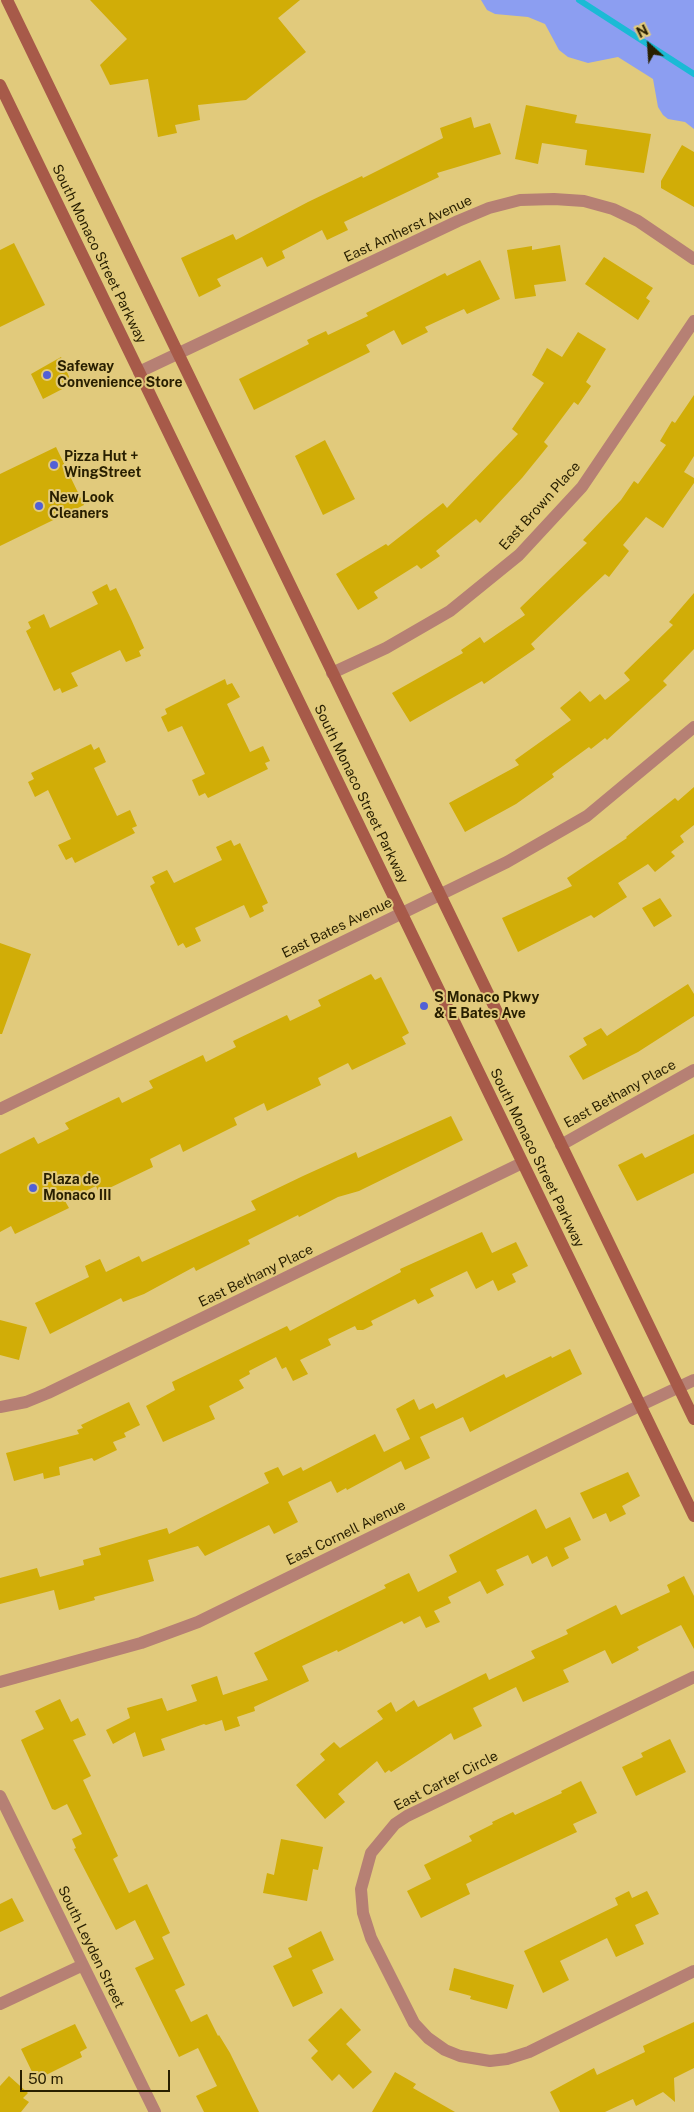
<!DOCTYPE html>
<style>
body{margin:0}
#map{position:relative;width:694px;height:2112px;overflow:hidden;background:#e1ca7c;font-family:"Public Sans",sans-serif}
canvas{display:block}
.north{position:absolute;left:624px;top:20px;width:50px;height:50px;-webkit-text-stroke:4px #e1ca7c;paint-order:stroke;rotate:334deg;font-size:14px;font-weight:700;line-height:20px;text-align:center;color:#281f00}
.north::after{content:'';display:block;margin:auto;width:18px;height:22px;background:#281f00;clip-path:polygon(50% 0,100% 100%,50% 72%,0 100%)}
.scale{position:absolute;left:20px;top:2070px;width:150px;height:22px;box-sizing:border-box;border:2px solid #281f00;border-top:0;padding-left:6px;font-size:15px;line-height:18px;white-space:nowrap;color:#281f00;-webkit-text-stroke:4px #e1ca7c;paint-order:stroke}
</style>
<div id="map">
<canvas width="694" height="2112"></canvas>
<div class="north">N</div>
<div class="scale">50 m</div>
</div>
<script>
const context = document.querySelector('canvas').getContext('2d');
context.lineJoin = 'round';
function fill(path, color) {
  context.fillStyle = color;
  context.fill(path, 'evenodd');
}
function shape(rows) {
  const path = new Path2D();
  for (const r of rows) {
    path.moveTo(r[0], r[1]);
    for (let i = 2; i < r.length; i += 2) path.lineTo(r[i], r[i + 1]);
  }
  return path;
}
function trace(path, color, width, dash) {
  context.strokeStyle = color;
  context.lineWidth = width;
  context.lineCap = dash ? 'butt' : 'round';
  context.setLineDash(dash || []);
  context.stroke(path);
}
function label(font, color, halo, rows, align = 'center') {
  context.font = font + ' "Public Sans",sans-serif';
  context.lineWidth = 4;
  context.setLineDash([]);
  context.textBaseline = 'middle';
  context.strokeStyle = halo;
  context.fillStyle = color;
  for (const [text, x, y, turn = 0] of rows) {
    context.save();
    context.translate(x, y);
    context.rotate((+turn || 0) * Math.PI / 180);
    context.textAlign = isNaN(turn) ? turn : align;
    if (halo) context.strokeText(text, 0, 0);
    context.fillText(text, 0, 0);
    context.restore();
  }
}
fill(shape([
 [481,0,694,0,694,129,685,122,668,119,663,115,658,107,653,79,618,57,588,63,568,57,559,50,545,24,528,17,495,14,487,10]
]), '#8c9ef1');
trace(shape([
 [579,0,694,74]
]), '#1bbad5', 6);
fill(shape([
 [90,0,300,0,278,18,306,52,246,100,198,105,200,120,175,125,177,133,158,137,148,79,110,85,100,65,127,39],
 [526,105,577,115,575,123,651,134,644,173,585,165,587,150,542,143,538,164,515,159],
 [471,117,474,128,490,123,501,154,437,173,439,177,344,222,348,230,327,240,322,230,282,251,285,258,267,267,262,257,217,279,221,286,199,297,181,258,233,234,236,240,308,202,362,176,363,178,443,138,440,128],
 [682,145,694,152,694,207,661,188,661,181],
 [14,243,45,305,0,327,0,250],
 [560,245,566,281,534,285,536,296,515,299,507,250,532,246,532,250],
 [604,257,653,288,646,298,650,301,638,320,585,284],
 [480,260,500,299,467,314,464,309,425,327,428,332,402,345,394,330,366,345,370,352,254,410,239,379,309,344,307,340,326,331,328,335,368,316,366,313,445,273,447,276],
 [578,332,606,349,586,382,591,386,578,405,574,402,544,442,548,446,522,478,480,523,476,519,436,551,440,556,421,569,417,565,374,592,378,598,358,610,336,574,386,544,388,546,443,503,447,508,518,434,512,429,544,383,532,375,547,348,562,357],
 [61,357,72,384,43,399,31,374],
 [694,395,694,456,684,472,694,478,694,483,663,528,646,517,623,545,629,551,609,577,605,574,531,644,535,649,484,684,482,681,410,722,392,693,463,653,461,650,480,637,484,643,525,615,520,608,587,543,583,540,621,500,634,481,638,484,666,445,660,441,672,421,675,423],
 [325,440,355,499,323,515,295,456],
 [56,447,84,505,0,546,0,474],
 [107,584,110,591,116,588,131,619,144,648,139,651,141,656,126,662,120,650,71,673,78,686,62,693,60,688,54,691,26,631,31,628,28,622,44,614,50,628,98,604,92,592],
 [694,593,694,649,663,681,667,685,607,740,605,738,591,749,589,747,552,774,554,777,516,804,465,832,449,803,519,765,515,760,571,720,560,708,580,691,590,702,600,694,605,700,630,680,624,673,673,625,669,622],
 [225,679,227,685,232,683,240,697,227,704,250,752,263,746,270,761,265,763,268,769,208,798,205,793,199,796,192,780,205,774,182,726,168,732,161,717,167,714,165,709],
 [91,744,94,750,99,747,106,762,94,768,117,816,130,810,137,826,132,828,135,833,75,863,72,857,66,860,58,845,71,839,48,790,35,797,28,782,34,779,31,773],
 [694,787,694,825,680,836,684,842,671,852,675,856,655,872,648,864,618,883,627,897,594,918,591,915,518,952,502,918,572,886,567,878,627,838,626,837,675,798,678,801],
 [231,840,234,846,240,843,268,903,262,906,264,911,250,918,244,905,195,928,201,941,186,948,183,943,178,946,150,886,155,883,152,877,167,870,174,883,222,860,216,847],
 [660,898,672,916,654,927,642,908],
 [0,943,31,954,2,1034,0,1034],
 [371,974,375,980,381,977,409,1033,402,1037,406,1044,352,1070,348,1063,318,1078,321,1085,267,1111,264,1103,234,1118,237,1125,183,1152,180,1144,150,1159,153,1167,99,1193,96,1186,65,1201,69,1208,15,1234,11,1226,0,1232,0,1154,34,1137,38,1144,69,1129,65,1123,119,1097,122,1103,153,1088,149,1081,203,1055,206,1062,236,1047,233,1041,287,1015,290,1021,321,1006,318,1000],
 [688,984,694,994,694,1016,638,1052,583,1080,569,1056,587,1045,583,1038,601,1028,607,1036],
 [451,1116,463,1140,359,1191,338,1197,299,1217,298,1215,248,1240,250,1244,196,1271,194,1267,144,1294,123,1302,121,1298,50,1334,35,1303,89,1277,85,1266,100,1259,106,1272,139,1256,142,1262,256,1210,251,1201,303,1176,356,1152,358,1158],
 [694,1134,694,1173,637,1201,618,1165,642,1153,645,1158],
 [482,1232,492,1253,516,1242,528,1266,512,1274,516,1282,498,1291,493,1280,476,1289,467,1271,430,1289,434,1296,418,1304,415,1299,371,1321,373,1325,363,1330,357,1330,355,1326,328,1339,331,1345,300,1360,308,1374,293,1381,286,1367,282,1369,276,1357,249,1371,250,1374,239,1380,244,1388,209,1406,215,1419,163,1442,146,1406,175,1390,172,1382,287,1326,290,1331,401,1272,400,1269],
 [0,1320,27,1327,19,1360,0,1355],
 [570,1349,582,1374,470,1432,463,1417,420,1437,430,1458,405,1470,401,1461,347,1490,346,1488,337,1493,331,1481,288,1502,298,1522,274,1534,269,1525,205,1556,198,1546,148,1560,154,1581,94,1597,95,1600,59,1610,54,1590,0,1604,0,1578,37,1568,40,1577,84,1565,83,1560,101,1555,99,1548,167,1528,169,1534,269,1483,264,1473,278,1467,283,1476,301,1467,303,1471,375,1434,384,1452,410,1439,396,1409,414,1399,419,1410,433,1403,436,1409,504,1374,506,1378,551,1356,552,1358],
 [129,1402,140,1425,124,1433,126,1437,113,1442,117,1450,94,1461,92,1458,59,1467,60,1475,44,1479,43,1473,14,1481,6,1453,79,1434,77,1430,83,1428,81,1425],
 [628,1472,640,1496,622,1506,626,1514,610,1522,606,1513,593,1519,580,1493],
 [536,1509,546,1529,570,1517,581,1540,564,1548,569,1558,552,1567,547,1556,532,1564,528,1555,496,1570,504,1585,487,1594,480,1581,448,1597,451,1603,434,1611,440,1622,426,1628,420,1616,404,1624,402,1621,338,1652,337,1650,302,1666,309,1681,254,1707,255,1711,237,1717,240,1726,225,1731,222,1720,206,1725,204,1724,161,1739,165,1750,143,1757,135,1732,113,1744,106,1730,130,1718,127,1708,162,1698,167,1711,197,1701,191,1685,217,1676,223,1695,268,1680,254,1653,386,1588,384,1585,409,1573,418,1592,457,1572,449,1555],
 [684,1576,694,1596,694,1649,681,1625,637,1647,639,1650,612,1664,605,1650,563,1670,569,1682,523,1702,516,1687,473,1708,482,1726,454,1740,451,1733,391,1772,389,1770,385,1773,377,1761,338,1794,345,1802,325,1819,296,1785,325,1760,320,1754,334,1742,340,1748,383,1719,377,1711,391,1702,396,1712,414,1700,418,1707,486,1673,489,1680,535,1658,531,1651,568,1634,566,1630,616,1605,621,1615,670,1592,667,1585],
 [60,1699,71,1722,78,1718,86,1735,73,1740,91,1776,83,1780,118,1856,113,1859,129,1893,147,1884,170,1933,162,1937,185,1985,175,1990,191,2022,207,2014,218,2036,219,2035,230,2053,259,2112,204,2112,196,2096,217,2086,198,2048,179,2057,135,1968,154,1959,135,1920,116,1930,74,1849,76,1848,72,1839,82,1834,67,1804,55,1810,52,1809,21,1740,44,1729,35,1711],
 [670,1739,686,1772,636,1796,622,1767,643,1757,641,1753],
 [581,1781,597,1813,573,1824,577,1832,466,1884,470,1894,421,1918,407,1891,431,1879,424,1865,472,1841,469,1836,493,1824,492,1822,513,1812,515,1815,562,1793,561,1791],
 [281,1839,323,1847,318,1870,313,1869,307,1901,263,1893,267,1873,274,1875],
 [629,1891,632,1898,647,1891,659,1914,635,1925,644,1944,616,1957,607,1938,560,1961,569,1980,543,1993,524,1951,618,1905,615,1898],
 [12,1898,24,1921,0,1932,0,1904],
 [321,1931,334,1960,312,1970,323,1993,293,2007,273,1966,292,1957,288,1948],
 [454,1968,514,1985,507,2009,470,1999,471,1996,449,1990],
 [341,2008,361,2030,346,2044,372,2072,353,2089,339,2074,332,2081,311,2058,318,2051,308,2040],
 [694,2022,694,2068,674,2078,675,2102,663,2092,636,2106,633,2099,605,2112,560,2112,550,2092,594,2068,597,2075,645,2052,643,2046],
 [75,2024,87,2048,80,2052,82,2057,36,2080,21,2049],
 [395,2072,416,2084,413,2088,455,2112,372,2112],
 [9,2076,28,2093,23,2098,29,2102,21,2112,0,2112,0,2086]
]), '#d1ad07');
trace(shape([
 [139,372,458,221,489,208,520,200,554,199,584,201,613,209,638,221,694,259],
 [332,673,386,648,450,611,519,555,582,487,694,321],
 [0,1109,507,862,587,816,694,727],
 [561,1145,694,1070],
 [0,1407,26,1402,48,1393,522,1163],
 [694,1677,407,1816,395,1824,371,1853,361,1889,363,1913,371,1938,414,2023,428,2038,445,2050,460,2056,490,2061,507,2059,529,2052,694,1971],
 [0,1682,141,1643,198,1622,641,1405],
 [0,1796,155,2112],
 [0,2004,83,1965]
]), '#b68074', 12);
trace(shape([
 [641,1405,694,1380]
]), '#b68074', 12);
trace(shape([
 [7,0,694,1419],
 [0,85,694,1516]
]), '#a75a49', 12);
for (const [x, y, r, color] of [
 [47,375,5,"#5160d6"],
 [54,465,5,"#5160d6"],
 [39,506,5,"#5160d6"],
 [424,1006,5,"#5160d6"],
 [33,1188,5,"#5160d6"]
]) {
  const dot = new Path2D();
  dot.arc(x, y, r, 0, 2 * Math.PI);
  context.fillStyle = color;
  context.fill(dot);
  trace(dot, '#e1ca7c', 2);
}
label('14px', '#281f00', '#e1ca7c', [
 ["East Amherst Avenue",408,229,-25],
 ["South Monaco Street Parkway",99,254,64],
 ["East Brown Place",540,506,-48],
 ["South Monaco Street Parkway",361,794,64],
 ["East Bates Avenue",337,928,-26],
 ["East Bethany Place",620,1094,-29],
 ["South Monaco Street Parkway",537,1158,64],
 ["East Bethany Place",256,1276,-26],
 ["East Cornell Avenue",346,1533,-26],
 ["East Carter Circle",446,1781,-27],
 ["South Leyden Street",91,1947,64]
]);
label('bold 14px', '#281f00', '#e1ca7c', [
 ["Safeway",57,367],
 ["Convenience Store",57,383],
 ["Pizza Hut +",64,457],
 ["WingStreet",64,473],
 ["New Look",49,498],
 ["Cleaners",49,514],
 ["S Monaco Pkwy",434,998],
 ["& E Bates Ave",434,1014],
 ["Plaza de",43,1180],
 ["Monaco III",43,1196]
], 'left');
</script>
